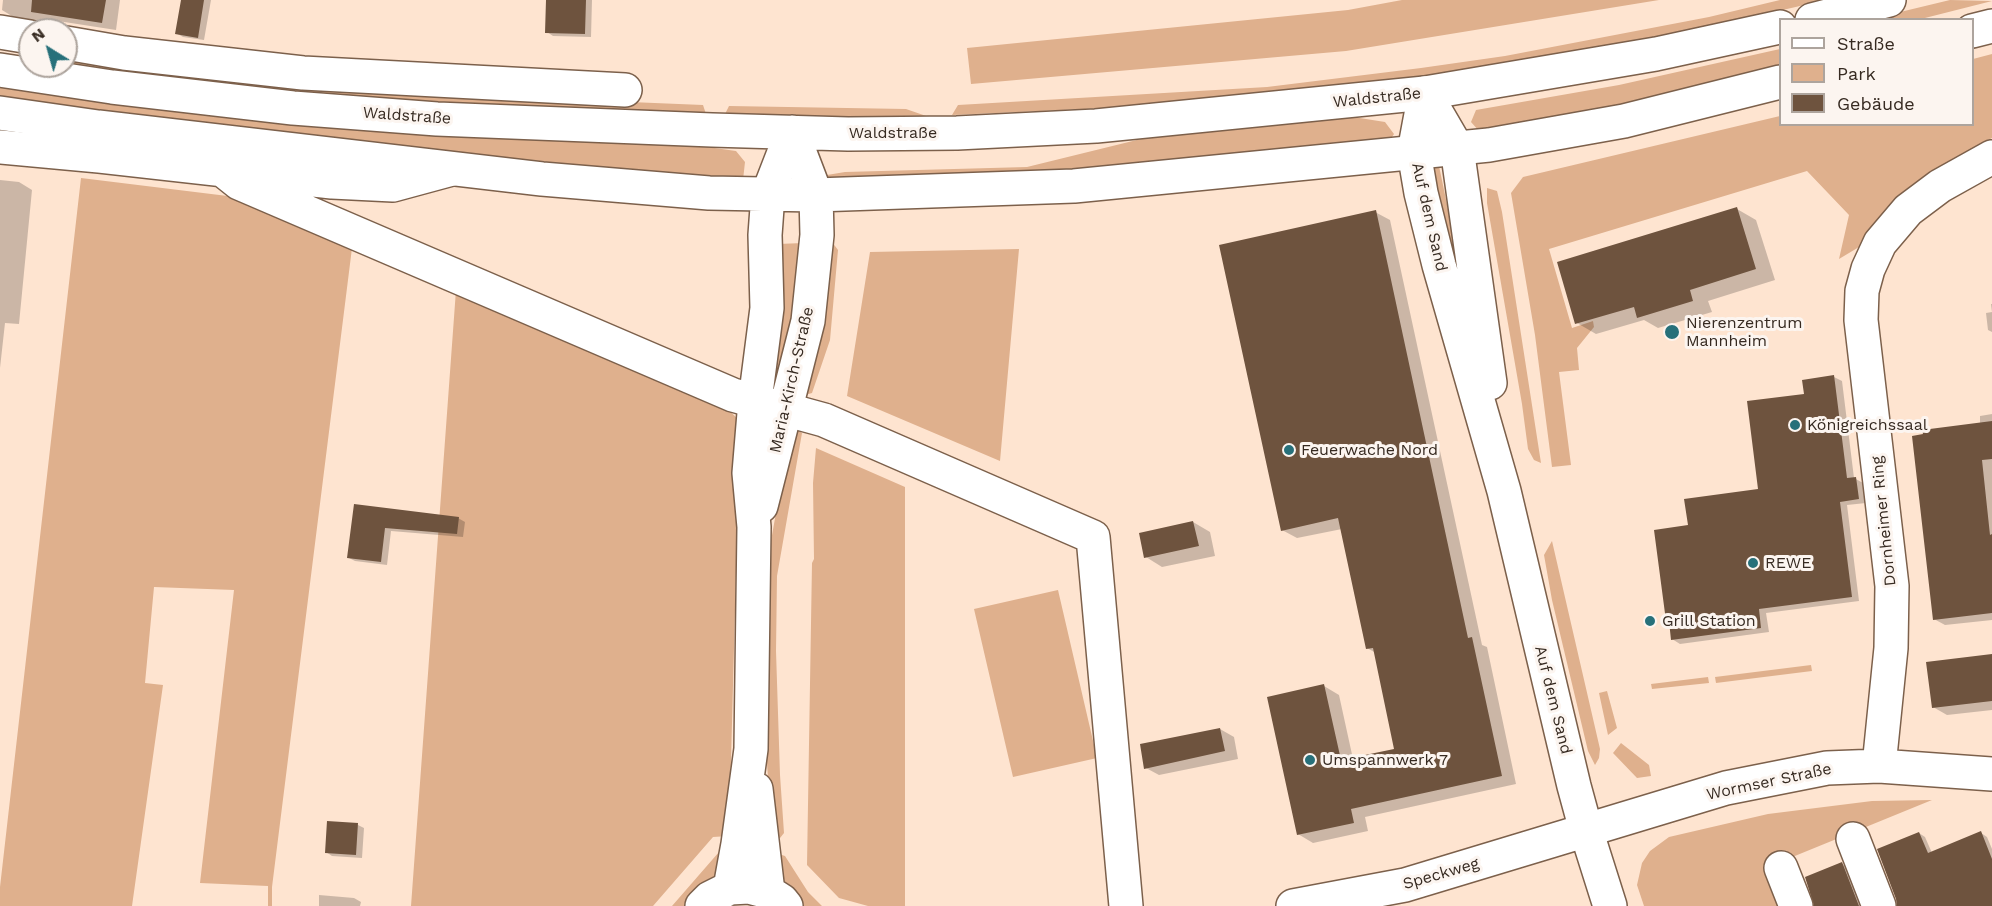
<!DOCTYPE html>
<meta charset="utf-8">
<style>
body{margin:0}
#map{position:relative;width:1992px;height:906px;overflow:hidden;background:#fee4d0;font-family:"Work Sans",sans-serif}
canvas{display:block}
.legend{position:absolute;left:1779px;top:18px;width:195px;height:108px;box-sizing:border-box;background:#fcf5f0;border:2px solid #ada49d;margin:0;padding:8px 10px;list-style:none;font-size:18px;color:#362a21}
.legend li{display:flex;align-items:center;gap:12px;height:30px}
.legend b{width:30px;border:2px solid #ada49d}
.north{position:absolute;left:18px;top:18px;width:60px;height:60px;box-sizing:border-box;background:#fcf5f0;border:2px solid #ada49d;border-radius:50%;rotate:323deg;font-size:16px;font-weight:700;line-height:24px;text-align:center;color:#362a21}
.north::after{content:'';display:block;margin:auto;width:21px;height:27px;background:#27707a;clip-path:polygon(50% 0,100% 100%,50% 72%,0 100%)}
</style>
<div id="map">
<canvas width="1992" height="906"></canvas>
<ul class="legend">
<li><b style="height:8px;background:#fff"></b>Straße</li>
<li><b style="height:16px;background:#dfb08d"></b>Park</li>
<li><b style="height:16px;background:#6e533e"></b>Gebäude</li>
</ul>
<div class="north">N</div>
</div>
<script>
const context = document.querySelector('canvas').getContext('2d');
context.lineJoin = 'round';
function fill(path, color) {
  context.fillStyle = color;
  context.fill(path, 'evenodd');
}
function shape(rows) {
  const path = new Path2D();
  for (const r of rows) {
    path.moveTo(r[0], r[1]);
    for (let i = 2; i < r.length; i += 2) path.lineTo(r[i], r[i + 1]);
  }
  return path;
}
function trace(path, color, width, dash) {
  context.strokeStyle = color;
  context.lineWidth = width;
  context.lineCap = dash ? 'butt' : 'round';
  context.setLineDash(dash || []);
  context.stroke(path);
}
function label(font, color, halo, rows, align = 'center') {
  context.font = font + ' "Work Sans",sans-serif';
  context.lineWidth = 6;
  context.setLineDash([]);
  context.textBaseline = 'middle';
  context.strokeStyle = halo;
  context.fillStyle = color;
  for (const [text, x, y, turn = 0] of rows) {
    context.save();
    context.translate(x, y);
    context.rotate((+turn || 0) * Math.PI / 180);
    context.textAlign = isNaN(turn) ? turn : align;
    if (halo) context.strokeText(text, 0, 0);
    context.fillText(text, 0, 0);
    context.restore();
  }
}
fill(shape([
 [1402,0,1659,0,1346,51,971,84,967,48,1348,10],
 [1780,0,1826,0,1713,26,1507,67,1265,96,1129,107,952,115,958,105,1267,87,1421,68,1505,56,1709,17],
 [1950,0,1992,1,1921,19,1867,20],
 [1780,49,1780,67,1636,106,1479,131,1471,122,1476,110,1619,85],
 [66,53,436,94,703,105,707,117,436,107,130,74,66,65],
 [1992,54,1992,138,1934,170,1903,197,1869,241,1839,259,1849,215,1807,171,1549,249,1572,328,1593,321,1594,327,1577,348,1579,370,1559,372,1571,465,1552,467,1535,335,1511,193,1523,177,1780,116,1780,124,1972,124,1973,59],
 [0,84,686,144,736,151,745,162,743,180,638,175,0,100],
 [729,106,906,109,929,117,724,116],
 [1347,116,1385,122,1394,134,1390,140,1016,178,823,182,821,176,845,172,1027,167,1149,137],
 [1439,166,1459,262,1457,272,1430,168],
 [81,178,260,200,353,240,272,887,272,906,268,906,268,886,200,883,234,590,154,587,145,683,163,685,132,906,0,906,0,887],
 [1487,188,1497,191,1502,212,1541,463,1534,460,1528,449,1522,404,1487,203],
 [832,242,838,250,830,340,812,393,805,395],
 [803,243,800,271,781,388,769,387,778,244],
 [1019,249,1000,461,847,396,870,252],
 [456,290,719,401,740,421,729,836,713,837,653,906,411,906],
 [796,429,802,433,777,576,776,651,780,775,784,833,780,838,772,838,765,734,769,552,779,496],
 [816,448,905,487,905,906,868,906,839,898,807,865,812,563,814,559,813,483],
 [1552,541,1600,749,1599,758,1595,765,1588,751,1552,600,1544,555],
 [1058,590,1097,758,1013,777,974,609],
 [1811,665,1812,671,1716,683,1715,677],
 [1708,677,1709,683,1652,689,1651,684],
 [1607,691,1617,728,1608,735,1599,693],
 [1621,743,1649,765,1651,776,1637,778,1613,753],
 [1932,800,1785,860,1789,906,1644,906,1637,885,1642,863,1650,851,1669,837,1768,814,1872,801],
 [719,852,723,852,726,869,688,906,672,906],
 [779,854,785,856,808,892,822,906,802,906,783,882]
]), '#dfb08d');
fill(shape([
 [3,0,120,0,116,30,58,21,57,24,15,18,2,10],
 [188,0,211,0,204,40,183,37,176,33],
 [548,0,592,0,591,37,553,36,547,32],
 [0,180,19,182,32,190,19,324,5,323,0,368],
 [1737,209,1756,220,1775,280,1708,301,1712,312,1658,328,1644,320,1596,334,1577,323],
 [1375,212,1390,220,1482,645,1487,647,1516,784,1365,817,1368,831,1313,843,1298,834,1324,686,1339,695,1353,759,1396,750,1376,653,1367,648,1342,529,1297,538,1282,530],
 [1991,304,1992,304,1992,332,1988,330,1986,313,1992,312],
 [1834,377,1842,381,1854,478,1863,483,1866,503,1847,505,1859,601,1766,613,1769,632,1680,644,1672,639,1670,622,1667,620,1689,527,1760,490,1805,395],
 [1992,414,1992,620,1945,625,1934,619,1980,424,1980,416],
 [356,505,458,518,465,522,463,537,391,531,387,565,355,561,349,558],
 [1193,522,1210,532,1215,556,1162,567,1146,557],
 [1992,655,1992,710,1947,715,1933,707],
 [1220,729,1234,737,1238,759,1159,775,1146,768],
 [328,822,358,825,364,828,362,858,332,856,326,852],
 [1919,833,1925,837,1932,853,1981,833,1987,837,1992,849,1992,906,1899,906],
 [1842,864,1848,868,1863,906,1815,906],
 [319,895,354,898,361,902,360,906,319,906]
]), '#0003');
fill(shape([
 [32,0,106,0,102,23,31,12],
 [181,0,204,0,198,38,175,34],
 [546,0,586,0,585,34,545,33],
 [1737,207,1756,269,1690,290,1693,301,1637,318,1634,307,1575,324,1557,262],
 [1376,210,1468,638,1472,637,1502,776,1351,809,1354,823,1297,835,1267,697,1324,684,1341,760,1394,749,1373,648,1366,649,1338,518,1281,531,1219,245],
 [1834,375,1847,478,1856,477,1859,499,1840,502,1852,597,1759,609,1761,628,1671,640,1669,621,1666,621,1654,530,1688,525,1684,499,1758,489,1747,401,1804,394,1802,380],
 [1992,421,1992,459,1982,460,1990,535,1992,534,1992,613,1933,620,1912,436,1923,434,1922,430],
 [354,504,459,517,457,534,385,528,381,562,347,558],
 [1193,521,1199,546,1144,558,1139,533],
 [1992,654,1992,701,1932,708,1926,662],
 [1220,728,1225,751,1144,769,1140,744],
 [327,821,358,823,356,855,325,853],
 [1981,831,1992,859,1992,906,1897,906,1896,899,1877,849,1919,832,1928,853],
 [1842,862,1859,906,1814,906,1805,877]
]), '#6e533e');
const minor = shape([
 [0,32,30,37],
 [66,43,124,53,303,73,625,90],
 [1425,93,1414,152,1421,193,1439,265,1504,491,1574,786,1586,830,1610,906],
 [1425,93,1457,148,1490,383],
 [0,147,99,156,332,182,393,185,452,169],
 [224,171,239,183,733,395,824,420,1093,537,1126,906],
 [1879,766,1891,648,1892,586,1861,320,1862,291,1868,269,1880,243,1908,210,1940,186,1992,157],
 [1853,839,1879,906],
 [1781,868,1796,906],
 [1293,906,1405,885,1726,788,1827,768,1879,766,1992,774]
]);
const major = shape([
 [1812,20,1889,0],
 [1972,31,1992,26],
 [0,70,112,87,293,108,437,119,712,130,848,134,957,133,1096,126,1425,93,1656,54,1780,27],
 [0,113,98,127,542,179,709,193,816,195,1074,186,1489,145,1624,121,1780,82],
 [761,506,808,321,817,235,816,195,792,132],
 [756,789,768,892],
 [730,888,738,844,751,749,754,527,749,473,755,401,767,308,765,235,768,194,792,132],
 [702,906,710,898,730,888,749,887,768,892,782,901,786,906]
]);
trace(minor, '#7c604b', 36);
trace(major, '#7c604b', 36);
trace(minor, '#fff', 33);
trace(major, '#fff', 33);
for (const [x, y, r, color] of [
 [1672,332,8,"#27707a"],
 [1795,425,6,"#27707a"],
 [1289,450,6,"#27707a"],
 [1753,563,6,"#27707a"],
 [1650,621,6,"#27707a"],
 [1310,760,6,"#27707a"]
]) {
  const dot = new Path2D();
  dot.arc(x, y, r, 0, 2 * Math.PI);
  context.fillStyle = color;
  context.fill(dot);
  trace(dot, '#fcf5f0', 2);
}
label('16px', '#362a21', '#fcf5f0', [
 ["Waldstraße",1377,98,-6],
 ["Waldstraße",407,116,4],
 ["Waldstraße",893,133],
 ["Auf dem Sand",1429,217,77],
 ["Maria-Kirch-Straße",792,380,-77],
 ["Dornheimer Ring",1884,521,-96],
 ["Auf dem Sand",1553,700,76],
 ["Wormser Straße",1769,782,-12],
 ["Speckweg",1441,874,-16]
]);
label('16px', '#362a21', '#fcf5f0', [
 ["Nierenzentrum",1686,323],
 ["Mannheim",1686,341],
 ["Königreichssaal",1807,425],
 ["Feuerwache Nord",1301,450],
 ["REWE",1765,563],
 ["Grill Station",1662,621],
 ["Umspannwerk 7",1322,760]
], 'left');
</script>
